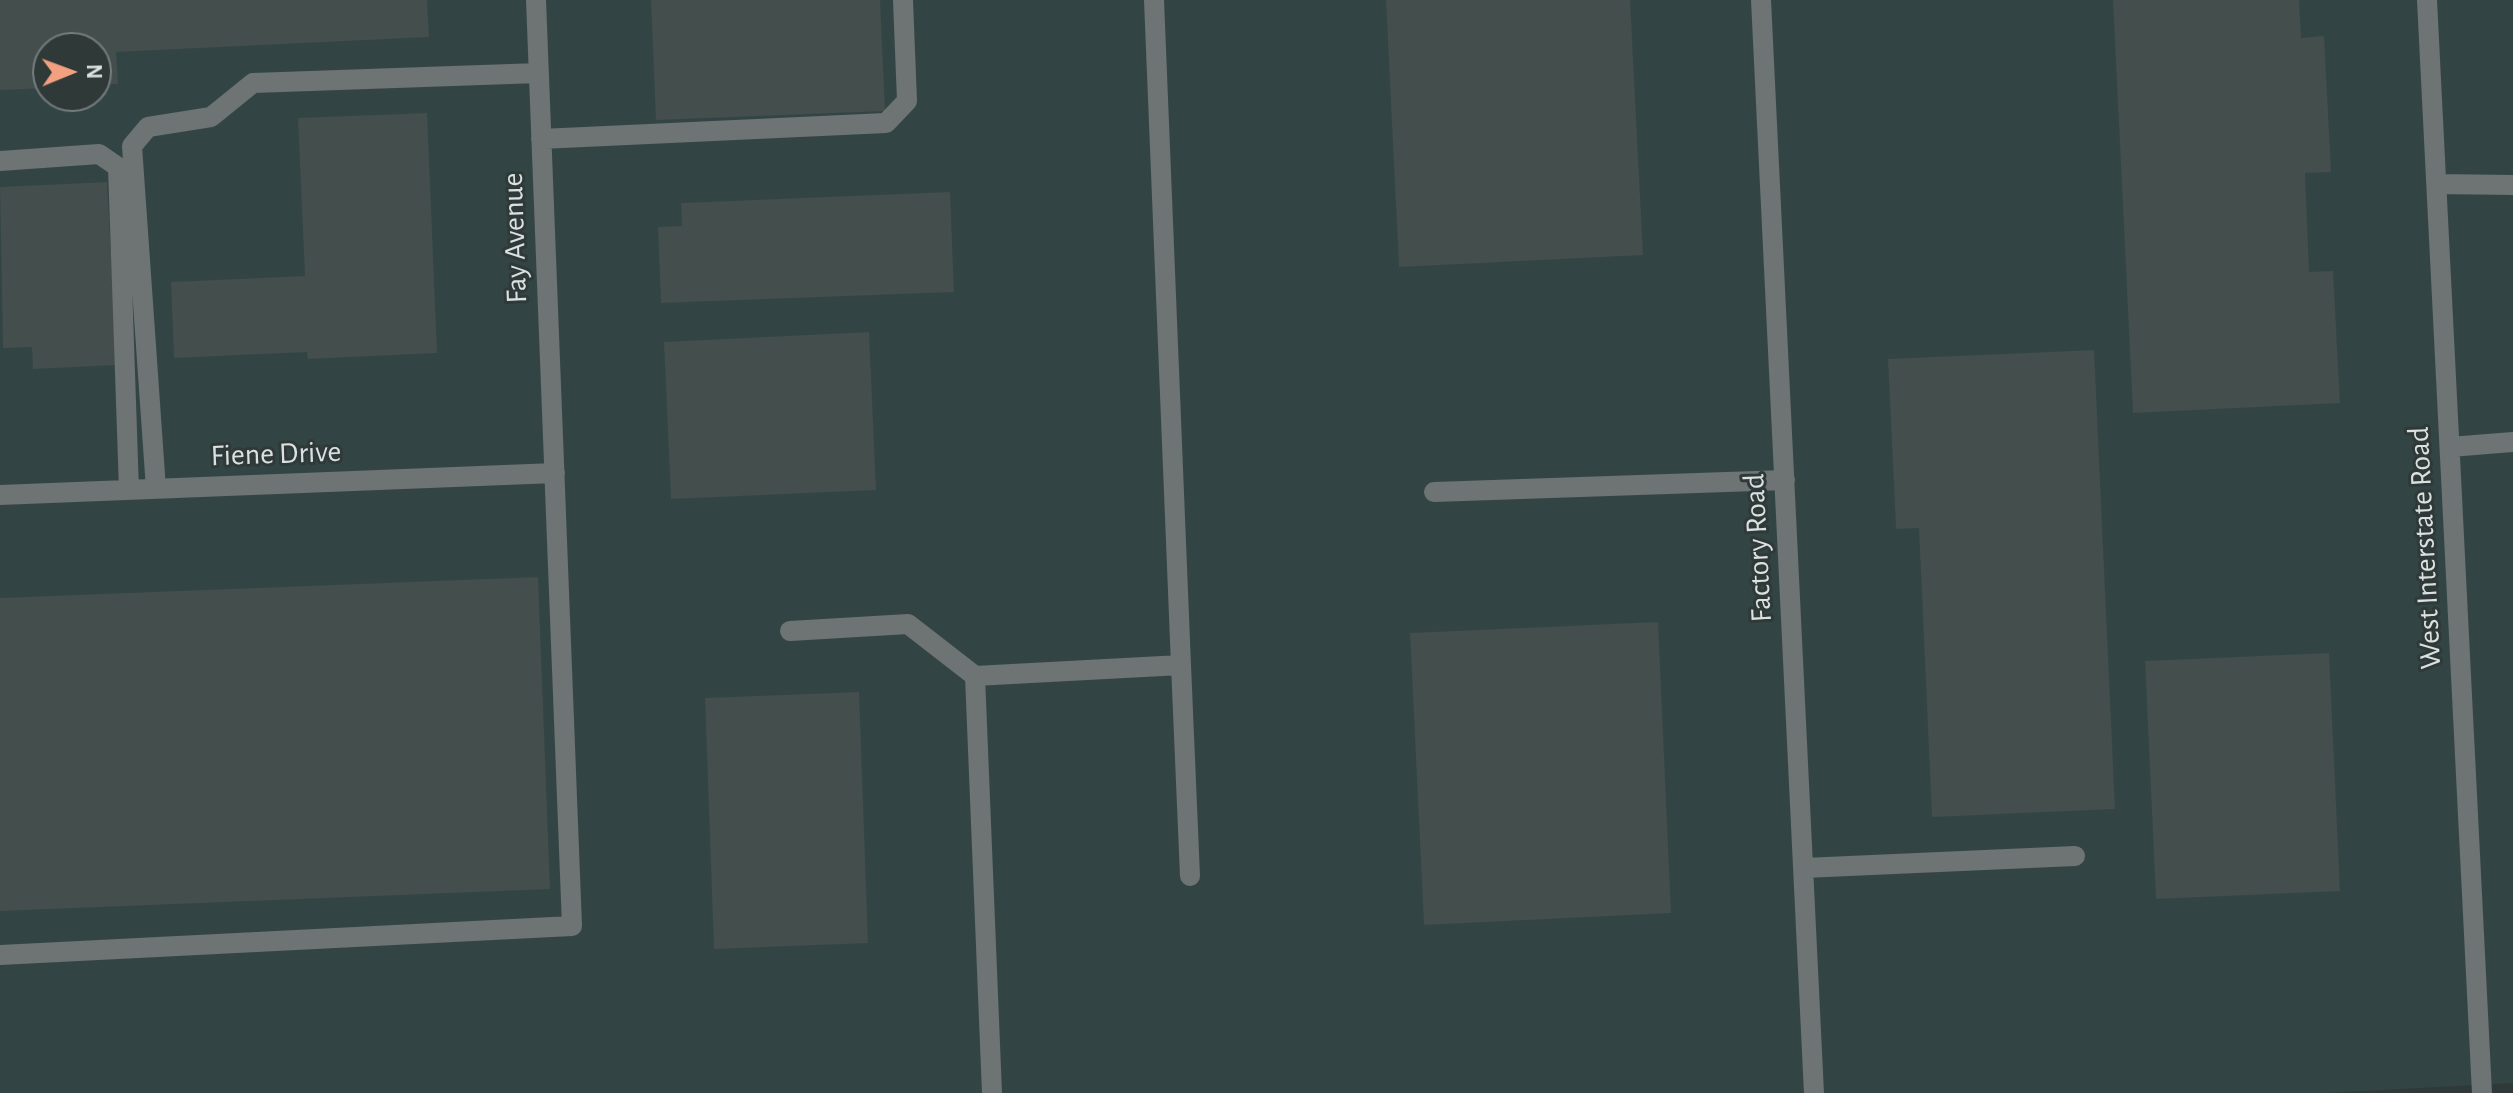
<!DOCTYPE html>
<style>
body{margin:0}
#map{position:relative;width:2513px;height:1093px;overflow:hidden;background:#2f3938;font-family:"Alegreya Sans",sans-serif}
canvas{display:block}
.north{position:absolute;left:32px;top:32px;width:80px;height:80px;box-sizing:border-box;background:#2f3938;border:2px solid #747c7c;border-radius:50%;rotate:89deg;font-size:22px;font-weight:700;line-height:32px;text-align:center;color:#dbe1e1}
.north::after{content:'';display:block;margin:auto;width:28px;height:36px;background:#f2a07f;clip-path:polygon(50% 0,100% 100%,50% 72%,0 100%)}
</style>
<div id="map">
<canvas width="2513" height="1093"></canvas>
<div class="north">N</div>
</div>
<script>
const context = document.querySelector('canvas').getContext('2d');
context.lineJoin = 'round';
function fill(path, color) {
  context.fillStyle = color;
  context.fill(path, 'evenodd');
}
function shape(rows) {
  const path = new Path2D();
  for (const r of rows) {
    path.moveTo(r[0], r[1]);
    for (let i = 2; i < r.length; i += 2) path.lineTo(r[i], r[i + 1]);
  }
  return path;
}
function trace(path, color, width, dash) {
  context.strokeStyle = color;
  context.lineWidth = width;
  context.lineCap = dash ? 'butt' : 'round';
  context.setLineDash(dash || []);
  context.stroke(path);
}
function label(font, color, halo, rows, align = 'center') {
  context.font = font + ' "Alegreya Sans",sans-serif';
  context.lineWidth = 6;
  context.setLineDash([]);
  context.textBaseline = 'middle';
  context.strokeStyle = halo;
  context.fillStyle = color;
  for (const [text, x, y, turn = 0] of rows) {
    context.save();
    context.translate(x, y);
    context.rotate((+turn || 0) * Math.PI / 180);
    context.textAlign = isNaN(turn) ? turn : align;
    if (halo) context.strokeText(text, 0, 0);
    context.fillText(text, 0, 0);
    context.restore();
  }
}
fill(shape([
 [0,0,2513,0,2513,1083,2326,1093,0,1093],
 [48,48,96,48,96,96,48,96]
]), '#324544');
fill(shape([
 [0,0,427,0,429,37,116,52,118,84,96,85,96,48,48,48,48,88,0,90],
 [651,0,880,0,885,111,656,120],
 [1386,0,1630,0,1643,255,1399,267],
 [2113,0,2299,0,2301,38,2324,36,2331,172,2305,173,2309,272,2333,271,2340,403,2133,413],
 [427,113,437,353,308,359,307,352,174,358,171,282,305,276,298,118],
 [107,182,117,365,33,369,32,347,3,348,0,187],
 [950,192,954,292,661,303,658,227,682,226,681,203],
 [869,332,876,490,671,499,664,342],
 [2094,350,2115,809,1932,817,1919,528,1896,529,1888,359],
 [538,577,550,889,0,911,0,598],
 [1658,622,1671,913,1424,925,1410,633],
 [2329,653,2340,891,2156,899,2145,661],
 [859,692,868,943,714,949,705,698]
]), '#434e4d');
trace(shape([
 [1154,0,1181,665],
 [1761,0,1814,1093],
 [2427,0,2482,1093],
 [541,139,886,123,907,101,903,0],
 [0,161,99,154,118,167,129,490],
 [2437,184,2513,185],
 [2450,447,2513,442],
 [156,489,132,146,148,127,211,117,253,83,539,73],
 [1434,492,1785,480],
 [0,495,555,473],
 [790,631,908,624,975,676,1181,665,1190,876],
 [975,676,992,1093],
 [1804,868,2075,856],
 [0,955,572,926,536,0]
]), '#6e7373', 20);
label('30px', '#dbe1e1', '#2f3938', [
 ["Fay Avenue",515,238,-92],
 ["Fiene Drive",276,454,-2],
 ["Factory Road",1758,548,-93],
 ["West Interstate Road",2425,548,-93]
]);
</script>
